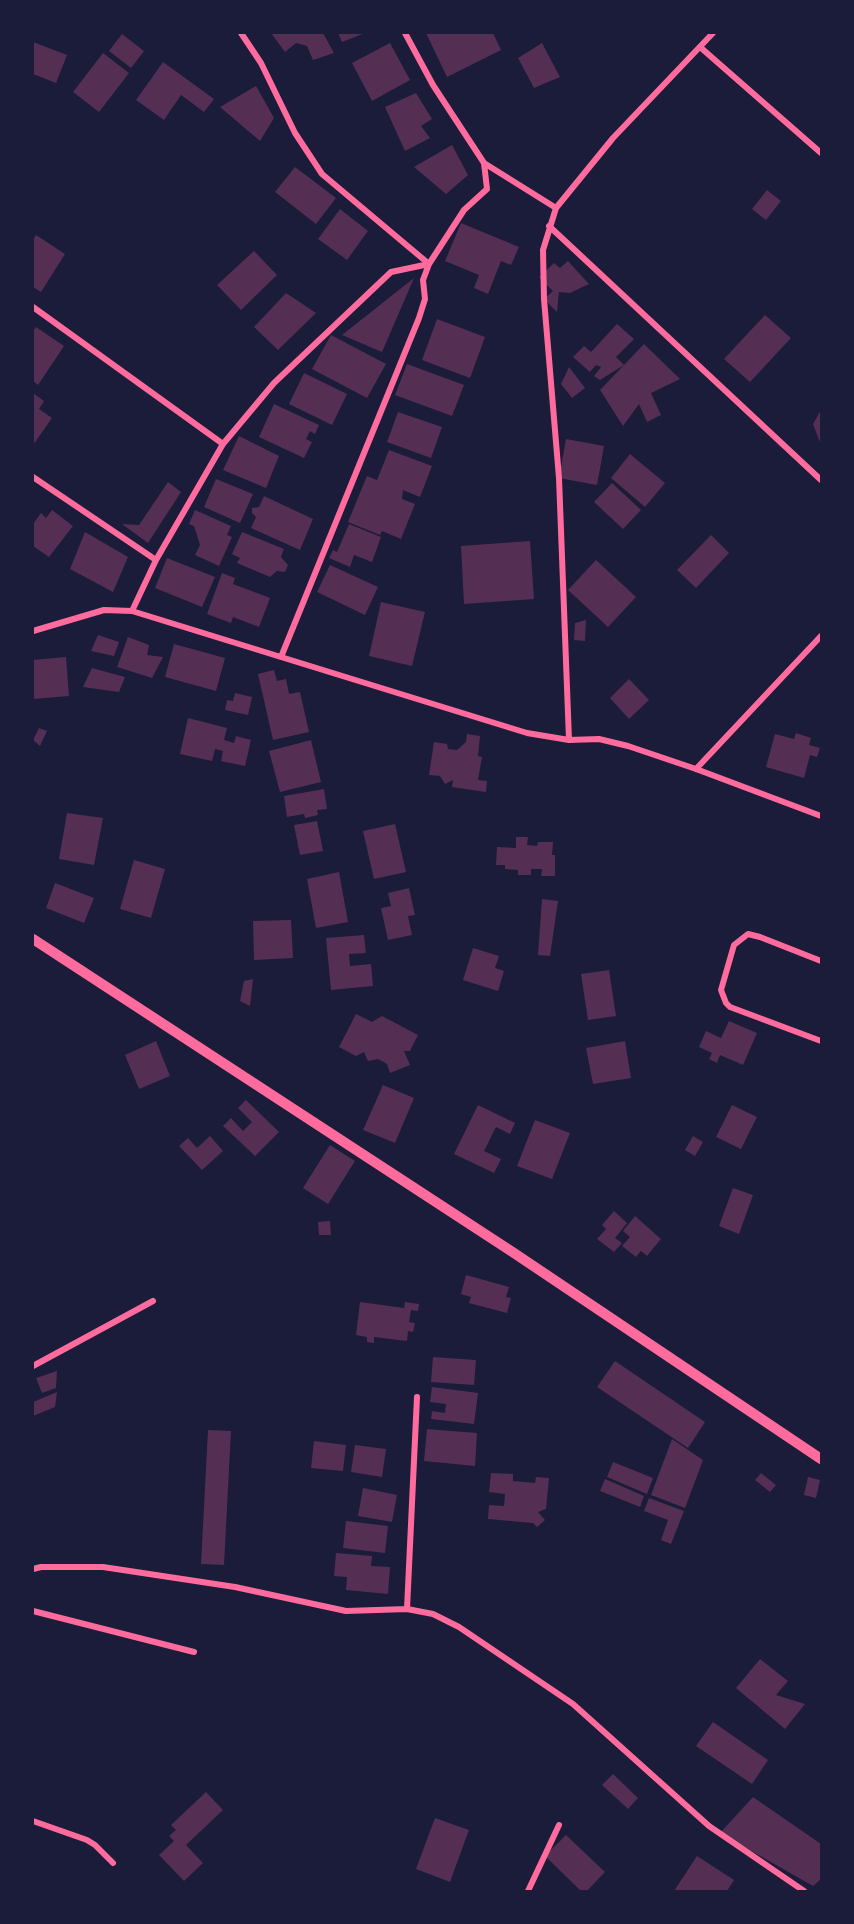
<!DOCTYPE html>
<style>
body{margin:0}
#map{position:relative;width:854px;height:1924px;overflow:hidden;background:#1b1b3a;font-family:"Open Sans",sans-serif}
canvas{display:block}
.frame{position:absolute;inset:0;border:34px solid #1b1b3a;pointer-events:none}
</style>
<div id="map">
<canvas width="854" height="1924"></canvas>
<div class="frame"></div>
</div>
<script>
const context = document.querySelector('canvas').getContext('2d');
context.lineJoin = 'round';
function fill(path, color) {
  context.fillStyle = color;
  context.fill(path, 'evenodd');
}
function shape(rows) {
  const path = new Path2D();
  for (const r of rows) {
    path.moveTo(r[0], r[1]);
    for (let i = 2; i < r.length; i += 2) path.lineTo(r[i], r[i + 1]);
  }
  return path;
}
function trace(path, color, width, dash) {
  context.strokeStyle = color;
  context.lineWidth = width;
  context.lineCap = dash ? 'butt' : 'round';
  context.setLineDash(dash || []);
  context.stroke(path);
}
fill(shape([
 [271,33,323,33,334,53,313,60,307,46,296,43,285,52],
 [338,33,365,33,342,42],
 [426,33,493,33,501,50,447,77],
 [122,34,144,51,131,68,109,51],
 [33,42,67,55,56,83,33,74],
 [390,43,410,80,372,101,352,63],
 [542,43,560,77,534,88,518,58],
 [103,53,129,73,99,112,73,92],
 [163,62,214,99,204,112,181,95,164,120,136,100],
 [256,86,274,118,260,141,220,107],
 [416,93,432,119,421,126,430,138,405,151,385,107],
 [452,145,468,175,446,194,414,167],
 [295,167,336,198,316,224,275,192],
 [767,190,781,201,766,220,752,209],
 [340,209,368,231,347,260,318,239],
 [461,223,519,247,511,265,501,261,488,294,474,288,479,275,445,261],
 [36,235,65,254,41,292,33,287,33,240],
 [254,251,277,275,241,310,217,285],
 [568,261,589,284,570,293,559,292,557,312,544,299,553,291,539,277,554,263,560,268],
 [414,278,382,352,342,335],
 [286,293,316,313,278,350,254,327],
 [765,315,791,338,750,382,724,359],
 [437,319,485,337,470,378,422,360],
 [617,324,634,339,616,357,624,365,600,380,594,376,601,367,596,365,590,372,573,357,584,346,591,352],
 [36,327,64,346,38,385,33,381,33,331],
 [331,335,386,364,367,398,312,369],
 [644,344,680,379,651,393,661,415,647,422,639,404,623,426,600,390],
 [407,364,464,385,452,416,395,395],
 [569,367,585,388,572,398,561,384],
 [304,373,347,394,332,425,289,404],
 [33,393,44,401,39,409,52,418,33,445],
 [274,404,319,425,315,434,310,431,306,439,312,442,304,458,259,437],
 [821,410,821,445,813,424],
 [398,412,442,427,431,458,387,442],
 [239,436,279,456,266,488,223,470],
 [566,439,604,446,597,485,559,478],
 [389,450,432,466,420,497,403,490,402,499,415,504,401,539,382,531,380,535,348,522,367,476,377,480],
 [630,454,665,483,645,507,611,478],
 [216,479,253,494,240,523,204,507],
 [168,482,181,492,148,543,122,524,139,525],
 [612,483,641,510,623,529,594,502],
 [264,496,313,519,300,550,251,528,256,517,252,513,252,508,259,507],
 [52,510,73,526,49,557,33,546,33,524,41,513,46,518],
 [195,510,231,526,227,535,232,537,219,566,195,555,200,545,194,526,189,524],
 [349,524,381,537,372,562,354,555,350,567,329,558,333,550,337,552],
 [85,532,128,557,113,592,70,569],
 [242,532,284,549,281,557,288,565,285,572,277,571,270,577,237,563,240,558,232,554],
 [711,535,729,553,696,588,677,570],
 [530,541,534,599,464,604,461,546],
 [167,558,215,577,202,607,155,588],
 [596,560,636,597,608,627,568,590],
 [330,565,378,587,365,615,317,592],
 [222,573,235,578,233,584,270,598,259,627,233,617,231,623,207,614],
 [381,602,425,612,412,666,369,656],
 [586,620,585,641,574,640,575,623],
 [98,635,119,642,114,656,91,651],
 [128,637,149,645,147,655,163,657,152,678,117,667],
 [174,644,225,658,216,691,165,677],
 [66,657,69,696,33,699,33,660],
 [92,668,125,677,119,692,83,687],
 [274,670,277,681,286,679,289,694,300,692,309,732,273,740,258,674],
 [629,679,649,700,629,719,610,698],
 [235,693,252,697,248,715,225,710,227,700,233,701],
 [188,718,227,728,224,740,234,743,236,736,251,740,245,766,221,761,223,751,215,749,212,761,180,754],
 [39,728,47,731,40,746,33,740],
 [796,733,811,738,809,745,820,748,817,757,810,755,804,778,766,767,775,734,794,739],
 [467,734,480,736,478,756,482,757,478,780,487,781,486,792,452,787,453,780,445,784,440,776,429,775,434,742,447,744,448,749,457,750,466,742],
 [311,740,321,782,280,792,269,751],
 [324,789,327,809,317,810,318,815,305,818,304,814,287,817,284,796],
 [67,813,103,818,94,865,59,859],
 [317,821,323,851,300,855,294,825],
 [395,824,406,872,374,879,363,831],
 [516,837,528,837,527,845,537,846,538,842,553,842,552,855,555,855,555,876,541,876,542,869,531,869,531,875,518,875,518,870,505,869,505,865,496,865,497,847,516,848],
 [134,860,165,869,151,918,120,909],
 [339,872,348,922,316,928,307,879],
 [55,883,94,898,84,923,46,908],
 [409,888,415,915,408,916,412,935,388,940,381,908,391,906,388,893],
 [542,899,558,901,550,956,538,955],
 [291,920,293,958,254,960,253,921],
 [364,935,366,953,349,954,350,966,371,964,373,986,331,990,326,938],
 [473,948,499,956,495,968,504,971,498,991,463,980],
 [609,970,616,1016,588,1020,581,974],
 [253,979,250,1006,240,1001,244,981],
 [356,1014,372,1022,382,1016,418,1035,410,1051,404,1051,410,1065,390,1073,387,1064,378,1059,368,1061,364,1052,356,1056,339,1047],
 [729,1021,757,1033,743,1065,720,1055,717,1063,709,1059,712,1053,699,1047,706,1031,721,1038],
 [156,1041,170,1076,139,1089,125,1055],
 [625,1041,631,1078,593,1084,586,1048],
 [383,1085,414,1098,395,1143,363,1130],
 [246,1100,279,1132,255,1156,223,1126,231,1118,243,1131,252,1122,238,1108],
 [478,1105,515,1123,510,1134,496,1127,484,1151,501,1159,494,1173,454,1154],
 [732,1105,757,1117,741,1149,716,1137],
 [535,1120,570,1133,552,1179,517,1166],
 [210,1136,223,1151,202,1170,179,1146,188,1138,197,1148],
 [693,1136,703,1142,695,1156,685,1150],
 [330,1145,355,1161,328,1204,303,1188],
 [733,1188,753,1195,739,1234,719,1226],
 [614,1211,627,1223,615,1238,622,1243,614,1252,597,1239,606,1229,602,1225],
 [635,1216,661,1239,647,1256,641,1251,636,1257,622,1246,630,1237,623,1231],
 [330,1221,331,1235,319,1235,318,1222],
 [466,1275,509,1287,506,1297,511,1298,507,1313,469,1303,471,1297,461,1294],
 [360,1302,404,1308,405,1302,419,1304,418,1311,411,1310,409,1322,415,1323,413,1332,408,1331,407,1341,374,1337,374,1343,367,1342,367,1337,356,1335],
 [433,1357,476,1360,474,1385,431,1382],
 [615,1361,705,1422,688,1448,597,1387],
 [57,1371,56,1388,42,1393,36,1378],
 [432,1387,478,1393,474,1424,431,1419,432,1411,445,1413,446,1404,430,1402],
 [57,1392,55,1407,33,1416,33,1402],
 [427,1429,477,1433,475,1466,424,1461],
 [208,1430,231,1431,224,1565,201,1564],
 [672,1439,703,1460,685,1508,651,1495],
 [314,1441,346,1445,343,1471,311,1468],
 [355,1445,386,1449,382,1477,351,1472],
 [613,1462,653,1478,647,1494,607,1477],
 [491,1473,513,1474,513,1481,535,1483,536,1477,549,1478,546,1509,538,1512,545,1520,537,1527,533,1523,488,1519,489,1505,504,1506,505,1494,489,1492],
 [761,1473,776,1485,770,1492,755,1480],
 [808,1477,820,1480,816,1498,804,1495],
 [605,1479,644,1496,640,1507,600,1491],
 [363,1488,397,1495,392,1522,358,1516],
 [649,1498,684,1511,671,1544,661,1540,668,1520,644,1511],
 [346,1521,388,1526,385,1553,343,1548],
 [336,1553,372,1556,371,1566,390,1567,388,1594,346,1590,347,1577,334,1576],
 [760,1659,788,1681,776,1695,805,1704,785,1729,736,1688],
 [713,1722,768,1760,752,1784,696,1746],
 [613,1774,638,1798,628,1809,602,1785],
 [206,1792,223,1810,186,1845,203,1863,184,1881,159,1855,174,1841,169,1836,176,1830,171,1825],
 [753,1797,821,1844,821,1879,813,1886,720,1833],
 [435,1818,469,1830,450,1882,416,1869],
 [566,1835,605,1872,587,1891,581,1891,545,1856],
 [697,1856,734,1880,727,1891,674,1891]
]), '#542f53');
trace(shape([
 [241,33,261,63,295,133,322,174,429,264],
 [405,33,433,85,484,163,556,208],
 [700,47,821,153],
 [549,226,821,480],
 [33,307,223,444],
 [33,477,156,560],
 [132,611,156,560,223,444,274,383,391,272,429,264],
 [33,631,104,610,132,611,527,733,569,740,599,739,628,746,696,769,821,816],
 [281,657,419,318,425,299,423,280,429,264,464,210,487,189,484,163],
 [569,740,559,478,544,299,543,250,556,208,613,138,713,33],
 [696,769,821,636],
 [821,961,760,937,748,934,734,945,721,990,726,1003,730,1007,821,1041],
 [33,1366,153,1301],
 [33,1569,41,1567,103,1567,235,1587,346,1611,407,1609,433,1614,459,1627,573,1704,709,1826,804,1891],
 [407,1609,417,1397],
 [33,1611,194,1652],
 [33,1821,87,1840,95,1845,113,1863],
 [528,1891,559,1825]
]), '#ff6b9d', 6);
trace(shape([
 [33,939,514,1253,821,1459]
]), '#ff6b9d', 10);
</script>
